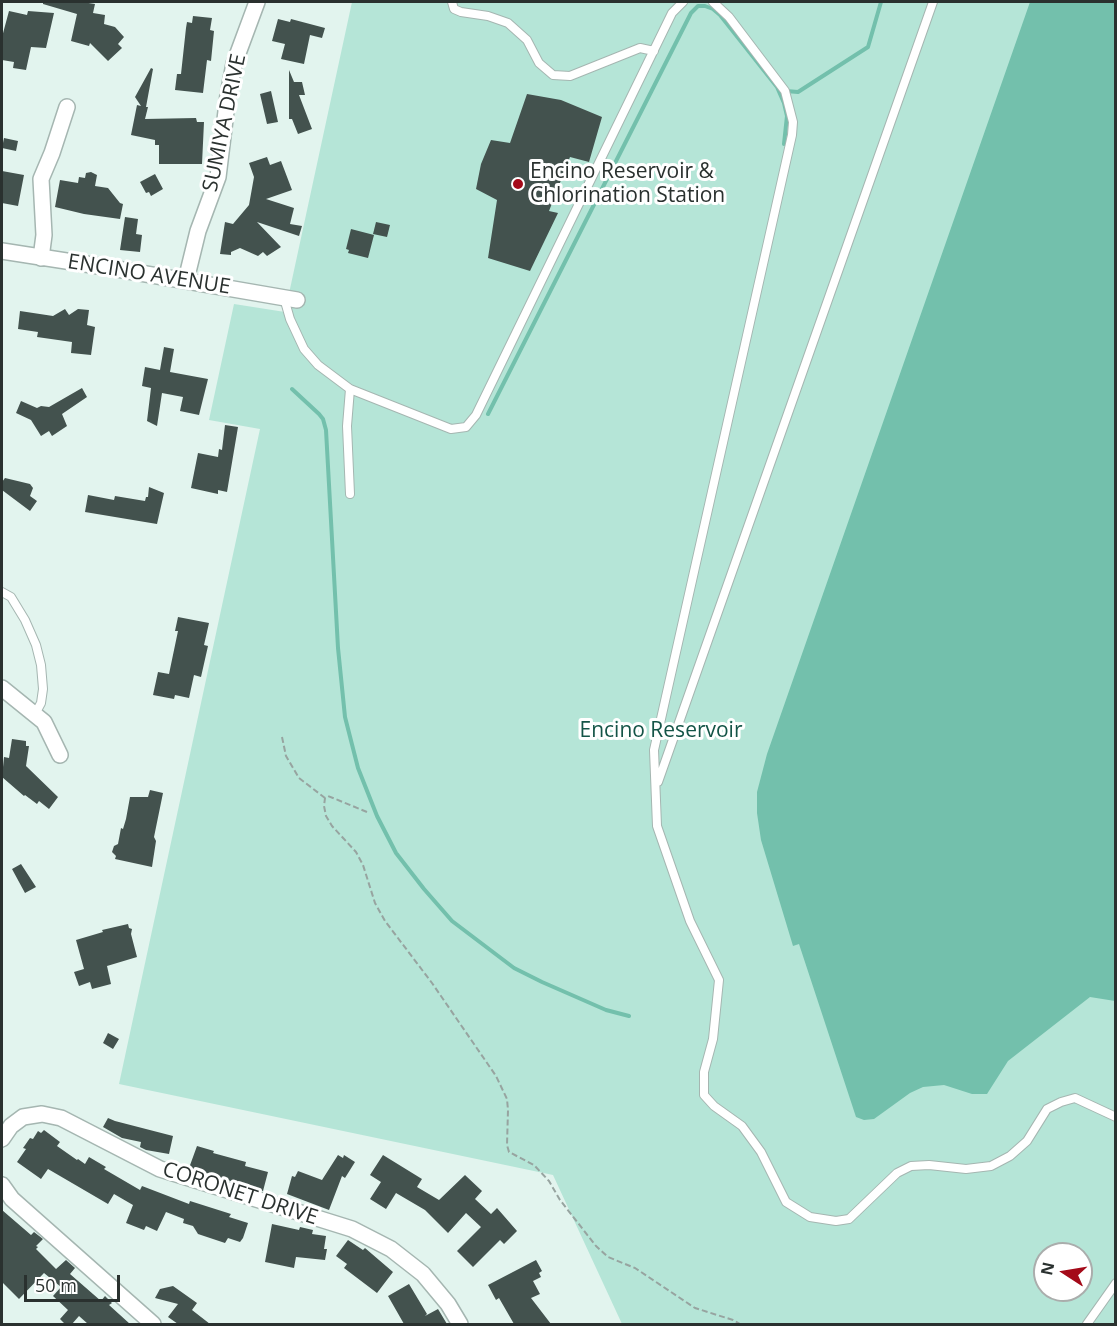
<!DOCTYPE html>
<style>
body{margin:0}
#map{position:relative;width:1117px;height:1326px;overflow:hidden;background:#e2f4ee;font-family:"Open Sans",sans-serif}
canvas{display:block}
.frame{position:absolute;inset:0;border:3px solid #2a312f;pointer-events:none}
.north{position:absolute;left:1033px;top:1242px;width:60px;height:60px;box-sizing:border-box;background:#fff;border:2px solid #aaadac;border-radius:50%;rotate:282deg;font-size:16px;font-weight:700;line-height:24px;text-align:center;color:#2a312f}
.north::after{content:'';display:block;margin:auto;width:21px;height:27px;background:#a40a19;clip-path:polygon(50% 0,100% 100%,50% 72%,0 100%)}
.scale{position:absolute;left:24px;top:1275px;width:96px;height:27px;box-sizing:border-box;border:3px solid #2a312f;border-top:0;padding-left:8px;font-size:18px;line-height:21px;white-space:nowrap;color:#2a312f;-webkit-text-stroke:4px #fff;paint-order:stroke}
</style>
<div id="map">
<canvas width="1117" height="1326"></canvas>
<div class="frame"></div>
<div class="north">N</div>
<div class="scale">50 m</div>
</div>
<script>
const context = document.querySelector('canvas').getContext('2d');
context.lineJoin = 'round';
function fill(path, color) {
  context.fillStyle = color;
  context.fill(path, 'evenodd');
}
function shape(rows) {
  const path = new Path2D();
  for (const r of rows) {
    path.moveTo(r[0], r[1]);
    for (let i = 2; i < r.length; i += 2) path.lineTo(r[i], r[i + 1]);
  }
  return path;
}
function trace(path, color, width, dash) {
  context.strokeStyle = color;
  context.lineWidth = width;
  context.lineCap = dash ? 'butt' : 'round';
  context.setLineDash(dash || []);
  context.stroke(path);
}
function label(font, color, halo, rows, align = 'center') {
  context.font = font + ' "Open Sans",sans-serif';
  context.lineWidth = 6;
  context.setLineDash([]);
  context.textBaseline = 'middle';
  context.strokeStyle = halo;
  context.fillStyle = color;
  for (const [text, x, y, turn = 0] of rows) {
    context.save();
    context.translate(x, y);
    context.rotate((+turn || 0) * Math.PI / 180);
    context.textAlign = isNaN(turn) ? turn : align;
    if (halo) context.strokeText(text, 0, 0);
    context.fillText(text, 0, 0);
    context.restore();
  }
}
fill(shape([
 [352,2,1115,2,1115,1324,622,1324,553,1175,119,1084,260,429,209,420,234,304,285,312],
 [1045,1254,1081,1254,1081,1290,1045,1290]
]), '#b5e5d7');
fill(shape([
 [1030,2,1115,2,1115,1001,1090,997,1008,1061,987,1094,972,1094,944,1085,923,1087,910,1093,874,1119,864,1120,856,1117,799,944,793,946,761,840,757,813,757,792,767,754]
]), '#73c0ac');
trace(shape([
 [786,91,798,92,868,47,881,2],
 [292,389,319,414,323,419,326,430,338,648,345,717,358,768,377,816,396,853,424,889,452,921,514,968,542,982,606,1010,629,1016],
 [488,414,691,13,698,6,705,6,713,9,720,15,777,87,784,103,787,116,784,144]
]), '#73c0ac', 4);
fill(shape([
 [43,2,82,2,95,4,93,13,105,15,104,24,115,27,124,37,118,44,122,48,108,61,90,43,89,46,71,41,77,14,43,4],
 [9,11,27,15,28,11,54,13,46,48,31,47,26,70,13,68,14,62,2,60,2,37],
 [193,16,212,18,210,30,214,31,211,61,207,60,203,93,175,90,177,74,181,74,186,28,187,22,192,23],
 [278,19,290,22,291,19,325,28,322,38,310,35,304,64,281,59,285,44,272,41],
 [151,68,153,69,146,107,148,107,145,119,196,118,197,122,204,122,202,164,159,164,159,145,155,145,155,140,131,135,137,105,141,106,135,97],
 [289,70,294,82,302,82,305,95,299,95,312,129,298,134,292,119,289,119],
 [271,91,278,122,267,124,260,94],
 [527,94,561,100,602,117,589,162,570,157,549,211,558,213,530,271,488,258,497,200,476,189,481,164,491,140,510,143],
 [4,138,18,141,16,151,2,148],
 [267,157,270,165,281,161,292,190,266,199,294,208,290,224,302,226,299,236,257,222,281,247,267,256,263,252,258,256,240,248,231,252,231,255,220,254,225,222,233,224,249,205,254,177,249,163],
 [2,171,24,175,18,206,2,203],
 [91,172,97,175,95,186,108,188,120,203,123,204,120,219,84,214,55,207,60,180,78,183,79,177,85,178,86,173],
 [155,174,163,189,151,196,149,192,146,193,140,182],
 [125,217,138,219,136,234,142,235,140,252,120,250],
 [376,222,390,225,387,237,373,234],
 [351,229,374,235,368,258,348,253,349,250,346,249],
 [65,309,69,315,78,309,89,310,87,325,95,327,91,355,71,353,72,342,37,337,38,332,18,329,20,311,53,316],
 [164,347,174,349,170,372,208,379,199,415,180,411,183,397,162,393,157,426,147,421,151,388,142,386,145,367,160,370],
 [82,388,87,397,62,414,67,426,52,436,49,431,41,436,31,420,16,413,21,401,37,408,41,406,49,407],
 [225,425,238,427,227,492,218,490,218,494,191,488,198,453,218,457,219,449,222,450],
 [5,478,30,484,33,488,30,496,37,501,30,511,2,490,2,482],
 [149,487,164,493,157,524,85,512,88,495,114,500,115,496,145,501,146,497,148,497],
 [178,617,209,623,204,645,208,646,201,677,194,675,189,698,175,695,174,699,153,695,158,672,169,674,178,631,175,631],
 [12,739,26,741,26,746,29,746,26,766,58,797,49,809,39,801,37,804,25,795,24,796,2,777,4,757,9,758],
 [150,790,163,793,154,837,156,841,152,867,115,859,116,856,112,852,114,846,118,844,121,828,123,829,126,819,130,797,148,797],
 [21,864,36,887,25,893,12,869],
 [128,924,129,928,132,929,131,934,137,957,107,966,111,984,92,989,90,982,79,986,74,972,84,969,76,940,103,932,102,930],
 [108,1033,119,1039,113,1049,103,1043],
 [108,1118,115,1121,173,1136,169,1154,146,1150,140,1147,141,1142,122,1138,103,1127],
 [44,1130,60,1142,57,1146,77,1160,78,1159,85,1164,89,1157,106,1167,104,1169,140,1190,142,1186,189,1204,190,1201,231,1214,229,1217,248,1223,243,1238,240,1242,228,1238,225,1243,198,1234,193,1226,183,1223,184,1219,166,1212,157,1231,146,1226,144,1230,126,1223,133,1205,114,1194,108,1204,48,1169,41,1179,17,1162,26,1149,23,1148,30,1138,33,1139,38,1131,41,1133],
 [197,1146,214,1151,213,1153,246,1162,245,1166,268,1172,263,1191,189,1168],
 [338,1155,343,1158,344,1155,355,1162,345,1178,342,1176,329,1210,287,1194,292,1176,295,1177,298,1171,322,1180],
 [383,1155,422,1179,417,1187,439,1200,465,1175,482,1191,475,1199,491,1214,497,1208,517,1231,504,1244,500,1240,473,1267,457,1251,481,1227,466,1213,448,1233,425,1210,396,1193,386,1209,370,1199,381,1182,370,1175],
 [2,1210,31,1235,34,1232,43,1239,36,1246,38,1247,36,1249,56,1269,66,1260,75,1268,70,1274,101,1301,105,1296,112,1303,109,1305,130,1324,88,1324,79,1316,72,1324,65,1324,60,1319,68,1310,53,1296,61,1287,44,1273,19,1299,2,1282],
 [272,1224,299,1230,300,1227,313,1230,312,1234,326,1236,324,1249,327,1249,325,1260,296,1257,294,1268,265,1262],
 [348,1240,363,1250,365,1248,393,1272,377,1293,344,1268,347,1264,336,1256],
 [536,1260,542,1271,539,1273,541,1277,533,1281,540,1294,531,1298,551,1324,514,1324,499,1298,496,1300,488,1285],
 [409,1284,427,1314,425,1316,438,1309,447,1324,404,1324,388,1296],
 [173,1286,197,1303,192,1310,210,1324,178,1324,168,1317,178,1304,155,1298,160,1289]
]), '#43524e');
const service = shape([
 [452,2,454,9,461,12,488,16,508,23,527,40,539,63,553,75,570,76,640,48,654,51],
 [713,2,729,17,785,91,793,122,792,135,654,750,657,826,690,921,719,980,713,1039,704,1072,704,1095,714,1106,742,1126,761,1152,786,1202,810,1217,836,1221,849,1219,897,1173,911,1166,929,1165,966,1169,991,1166,1010,1156,1027,1141,1047,1109,1061,1102,1075,1098,1116,1117],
 [284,298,290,319,304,349,318,365,350,389,451,429,466,427,476,415,672,13,683,2],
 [350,494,347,426,350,389],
 [2,592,11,597,25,620,36,645,41,665,43,689,41,703,35,714],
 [658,782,933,2],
 [1087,1324,1116,1283]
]);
const minor = shape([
 [2,251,111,268,297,300],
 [41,258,44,235,41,179,52,153,67,107],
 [186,280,198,231,218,177,228,95,234,64,257,2],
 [2,688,44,722,60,755],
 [2,1139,11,1126,23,1117,42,1114,61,1118,160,1169,352,1229,391,1249,423,1274,448,1304,460,1324],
 [2,1185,12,1199,153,1324]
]);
trace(service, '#a5b6b1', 10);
trace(minor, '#a5b6b1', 18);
trace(shape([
 [282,737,286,756,299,778,325,798],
 [367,812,333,798,328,796,325,798,324,806,326,816,332,826,356,852,363,865,375,903,385,921,432,983,496,1076,507,1099,508,1110,507,1145,509,1152,534,1165,549,1181,560,1200,596,1246,608,1257,635,1268,695,1308,733,1320,740,1324]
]), '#97a4a0', 2, [6, 3]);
trace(service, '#fff', 8);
trace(minor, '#fff', 15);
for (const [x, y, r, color] of [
 [518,184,6,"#a40a19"]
]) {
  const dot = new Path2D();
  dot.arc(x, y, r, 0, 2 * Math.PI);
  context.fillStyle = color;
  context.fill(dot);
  trace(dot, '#fff', 2);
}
label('21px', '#2a312f', '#fff', [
 ["SUMIYA DRIVE",225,123,-78],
 ["ENCINO AVENUE",149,275,9],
 ["CORONET DRIVE",240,1194,18]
]);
label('21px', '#2a312f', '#fff', [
 ["Encino Reservoir &",530,172],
 ["Chlorination Station",530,196]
], 'left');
label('21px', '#145447', '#fff', [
 ["Encino Reservoir",661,731]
]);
</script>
